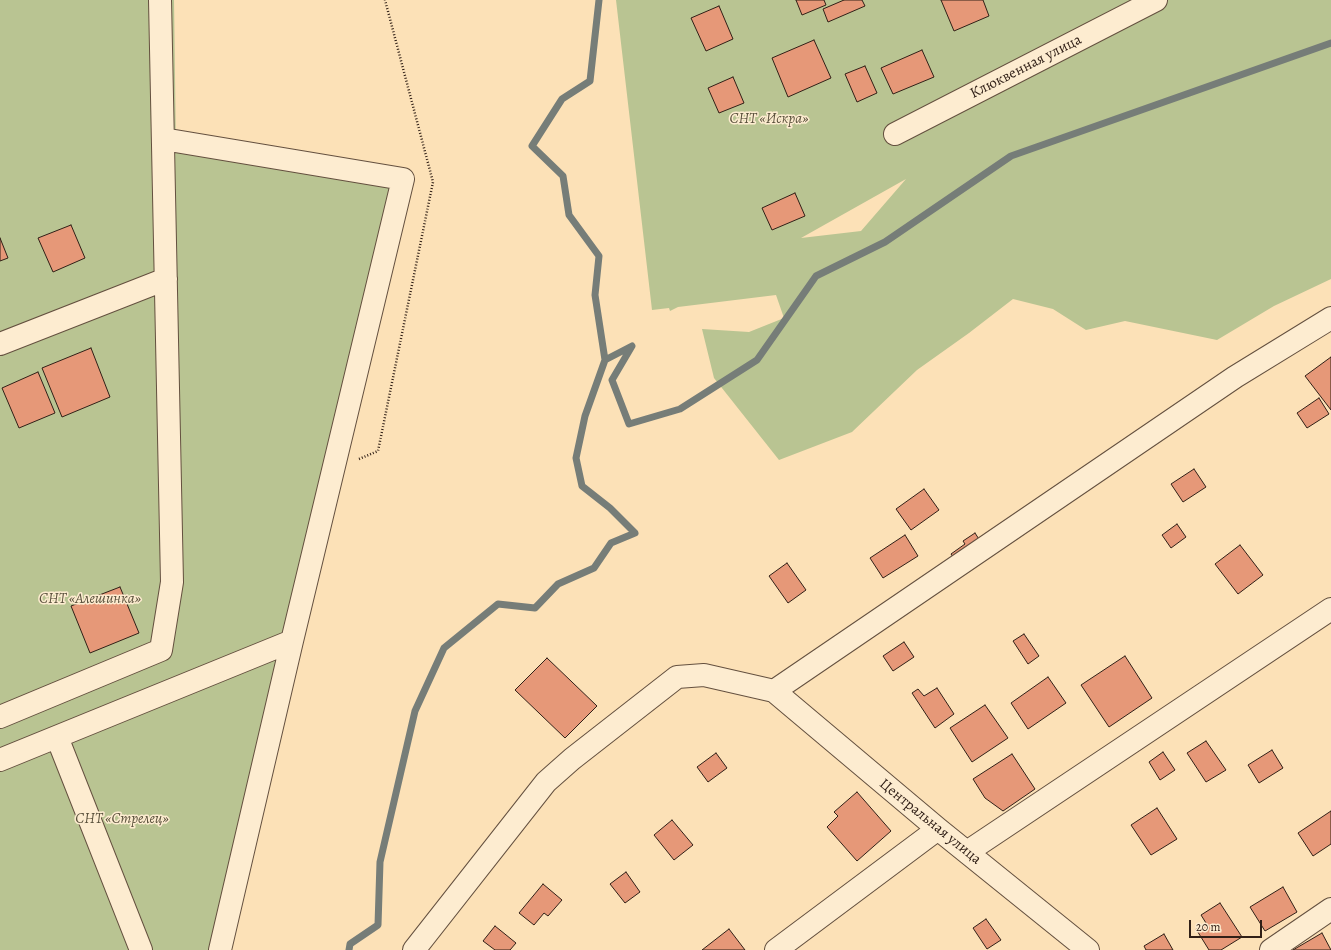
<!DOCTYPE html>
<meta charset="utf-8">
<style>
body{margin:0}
#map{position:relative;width:1331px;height:950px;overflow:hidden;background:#fce1b7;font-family:Alegreya,serif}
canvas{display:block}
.scale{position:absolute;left:1189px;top:920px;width:73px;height:18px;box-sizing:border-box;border:2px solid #312017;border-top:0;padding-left:5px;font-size:12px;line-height:14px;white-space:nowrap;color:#312017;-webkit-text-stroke:3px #fdecd0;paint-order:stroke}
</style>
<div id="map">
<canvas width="1331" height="950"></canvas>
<div class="scale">20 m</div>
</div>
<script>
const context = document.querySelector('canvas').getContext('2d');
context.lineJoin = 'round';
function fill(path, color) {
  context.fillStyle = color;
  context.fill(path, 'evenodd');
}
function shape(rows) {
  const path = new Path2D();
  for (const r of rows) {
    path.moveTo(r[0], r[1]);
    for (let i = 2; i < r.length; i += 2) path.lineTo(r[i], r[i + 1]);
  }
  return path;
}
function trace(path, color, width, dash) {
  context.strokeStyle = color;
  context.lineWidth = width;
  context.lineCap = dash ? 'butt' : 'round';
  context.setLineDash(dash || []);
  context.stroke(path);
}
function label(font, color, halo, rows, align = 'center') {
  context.font = font + ' Alegreya,serif';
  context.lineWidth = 3;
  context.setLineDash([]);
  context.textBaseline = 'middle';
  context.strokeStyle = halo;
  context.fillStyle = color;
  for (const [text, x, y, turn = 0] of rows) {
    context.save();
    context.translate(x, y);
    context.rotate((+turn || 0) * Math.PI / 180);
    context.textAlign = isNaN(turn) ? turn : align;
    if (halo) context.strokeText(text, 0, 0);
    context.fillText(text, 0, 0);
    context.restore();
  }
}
fill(shape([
 [0,0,174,0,176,151,391,184,219,950,0,950],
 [616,0,1331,0,1331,279,1274,306,1217,340,1125,321,1086,330,1053,309,1013,299,969,333,917,370,852,432,779,460,714,378,702,329,749,332,784,318,776,295,678,307,670,311,669,308,652,310],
 [906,179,861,231,801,238]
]), '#b9c492');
trace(shape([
 [605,360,632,346,612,380,629,424,680,409,757,360,816,276,885,242,1011,156,1331,43],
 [349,950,350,944,378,925,380,862,415,711,444,648,498,604,535,608,558,584,594,568,611,543,635,533,610,508,582,486,576,458,585,416,605,360,595,295,599,256,569,215,563,176,532,146,562,99,590,81,599,0]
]), '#767d78', 7);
const building = shape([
 [796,0,824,0,826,5,802,15,796,0],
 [844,0,862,0,865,6,828,22,823,9,844,0],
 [941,0,983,0,989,16,954,31,941,0],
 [719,6,733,39,706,51,691,18,719,6],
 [814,40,831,78,788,97,772,58,814,40],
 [922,50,934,77,893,94,881,68,922,50],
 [865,66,877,93,857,102,845,74,865,66],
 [733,77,744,103,719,113,708,88,733,77],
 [795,193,805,216,772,230,762,208,795,193],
 [71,225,85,258,53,272,38,238,71,225],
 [0,238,8,258,0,261,0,238],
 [91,348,110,397,62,417,42,368,91,348],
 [1331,357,1331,410,1305,376,1331,357],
 [38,372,55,413,19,428,2,388,38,372],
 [1319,398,1329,414,1307,428,1297,413,1319,398],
 [1194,469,1206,487,1183,502,1171,484,1194,469],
 [924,489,939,510,911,530,896,509,924,489],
 [1177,524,1186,537,1171,548,1162,535,1177,524],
 [975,533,984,547,958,564,951,554,965,544,963,541,975,533],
 [905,535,918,556,883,578,870,558,905,535],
 [1240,545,1263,575,1238,594,1215,564,1240,545],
 [787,563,806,590,788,603,769,576,787,563],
 [120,587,139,633,90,653,71,606,120,587],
 [1024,634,1039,656,1028,664,1013,641,1024,634],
 [904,642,914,657,893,671,883,656,904,642],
 [1125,656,1152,698,1109,727,1081,685,1125,656],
 [547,658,597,706,565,738,515,690,547,658],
 [1048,677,1066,703,1028,729,1011,703,1048,677],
 [937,688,954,714,935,728,912,693,918,689,924,696,937,688],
 [985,705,1008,738,972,762,950,728,985,705],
 [1206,741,1226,770,1206,782,1187,753,1206,741],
 [1272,750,1283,768,1259,783,1248,765,1272,750],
 [1163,752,1175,770,1160,780,1149,762,1163,752],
 [716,753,727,768,708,782,697,767,716,753],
 [1012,754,1035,789,1003,811,985,798,973,779,1012,754],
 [857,792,891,831,857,861,827,827,838,816,834,812,857,792],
 [1157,808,1177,839,1151,855,1131,825,1157,808],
 [1331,811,1331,844,1313,856,1298,833,1331,811],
 [672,820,693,845,674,860,654,835,672,820],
 [626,872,640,892,625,903,610,884,626,872],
 [543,884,562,900,548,916,544,913,534,925,519,913,543,884],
 [1283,887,1297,912,1265,931,1250,907,1283,887],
 [1220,903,1242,937,1221,950,1209,950,1196,929,1206,923,1201,915,1220,903],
 [986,919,1001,940,987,949,973,928,986,919],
 [495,926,516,943,510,950,495,950,483,941,495,926],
 [729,929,745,950,702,950,729,929],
 [1322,933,1331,950,1293,950,1322,933],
 [1164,934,1173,950,1146,950,1144,946,1164,934]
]);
fill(building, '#e69878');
trace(building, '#312017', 1);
const minor = shape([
 [895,134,1156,0],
 [163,139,403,179,292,641,220,950],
 [0,344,166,279],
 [774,691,1235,377,1331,318],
 [0,717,161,650,172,582,160,0],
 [57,737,141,950],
 [0,760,292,641],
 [967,852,1331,609],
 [414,950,546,782,572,759,677,677,704,675,774,691,938,829,1088,950],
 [776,950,938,829],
 [1271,950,1331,909]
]);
trace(minor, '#64503f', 24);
trace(shape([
 [359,459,378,451,433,182,385,0]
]), '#312017', 2.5, [1, 2]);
trace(minor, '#fdecd0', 22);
label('15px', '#312017', '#fdecd0', [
 ["Клюквенная улица",1026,67,-27],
 ["Центральная улица",930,822,39]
]);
label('italic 15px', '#5a513c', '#fdecd0', [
 ["СНТ «Искра»",769,119],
 ["СНТ «Алешинка»",90,599],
 ["СНТ «Стрелец»",122,819]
]);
</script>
